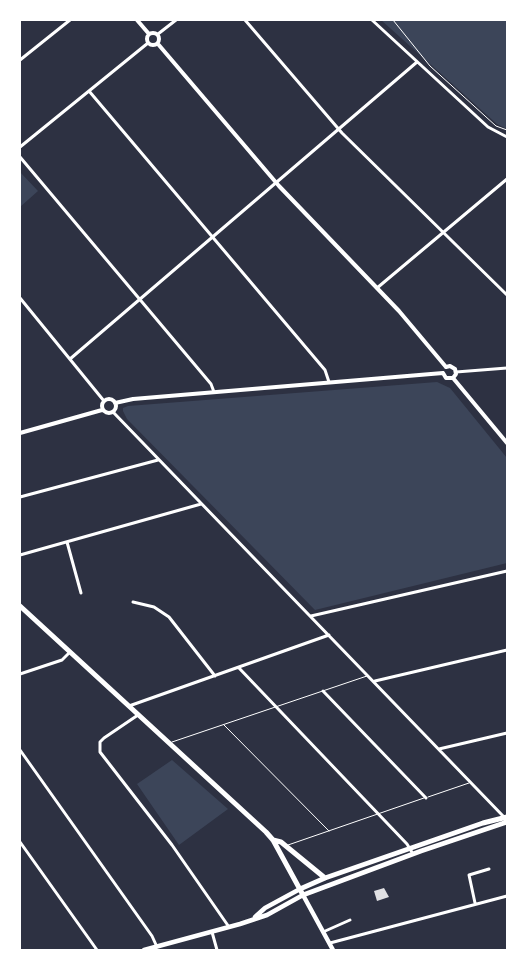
<!DOCTYPE html>
<style>
body{margin:0}
#map{position:relative;width:527px;height:970px;overflow:hidden;background:#2d3142;font-family:Barlow,sans-serif}
canvas{display:block}
.frame{position:absolute;inset:0;border:21px solid #fff;pointer-events:none}
</style>
<div id="map">
<canvas width="527" height="970"></canvas>
<div class="frame"></div>
</div>
<script>
const context = document.querySelector('canvas').getContext('2d');
context.lineJoin = 'round';
function fill(path, color) {
  context.fillStyle = color;
  context.fill(path, 'evenodd');
}
function shape(rows) {
  const path = new Path2D();
  for (const r of rows) {
    if (r.length === 3) {
      path.moveTo(r[0] + r[2], r[1]);
      path.arc(r[0], r[1], r[2], 0, 2 * Math.PI);
      continue;
    }
    path.moveTo(r[0], r[1]);
    for (let i = 2; i < r.length; i += 2) path.lineTo(r[i], r[i + 1]);
  }
  return path;
}
function trace(path, color, width, dash) {
  context.strokeStyle = color;
  context.lineWidth = width;
  context.lineCap = dash ? 'butt' : 'round';
  context.setLineDash(dash || []);
  context.stroke(path);
}
fill(shape([
 [381,20,507,20,507,129,497,124],
 [20,172,38,191,20,207],
 [437,382,450,388,507,458,507,563,315,610,127,419,123,411,123,408,128,406],
 [172,760,228,809,179,845,137,784]
]), '#3c4559');
fill(shape([
 [384,888,389,897,377,901,374,891]
]), '#e0e0e3');
trace(shape([
 [393,20,430,66,496,126,507,130]
]), '#fff', 1);
trace(shape([
 [224,725,329,831],
 [172,742,367,676],
 [428,797,469,783],
 [288,845,424,798]
]), '#fff', 1);
trace(shape([
 [245,20,342,133,507,295],
 [372,20,488,127,507,137],
 [158,34,176,20],
 [20,60,70,20],
 [89,91,325,370,329,382],
 [20,147,148,43],
 [20,157,211,384,214,392],
 [377,288,507,179],
 [20,298,104,401],
 [70,359,417,62],
 [456,372,507,368],
 [113,412,504,817],
 [20,497,158,460],
 [67,542,81,593],
 [20,555,201,504],
 [133,602,154,607,169,617,215,676],
 [311,616,507,571],
 [239,668,407,844,413,854],
 [20,674,62,660,70,652],
 [375,681,507,650],
 [323,691,426,798],
 [129,706,329,635],
 [138,715,104,738,100,742,100,752,172,845,229,927],
 [439,749,507,733],
 [20,750,152,936,157,947],
 [20,842,97,950],
 [475,903,469,875,489,869],
 [212,932,217,950],
 [323,932,350,920],
 [330,943,507,896]
]), '#fff', 3);
trace(shape([
 [137,20,149,34],
 [153,39,6],
 [158,44,279,186,399,311,446,367],
 [446,367,450,366,455,369,456,374,453,378],
 [443,373,446,378,453,378],
 [453,378,507,443],
 [109,406,7],
 [115,403,133,399,443,373],
 [20,433,102,410]
]), '#fff', 4);
trace(shape([
 [255,917,265,908,300,889],
 [144,950,240,924,267,915,303,895,333,950]
]), '#fff', 4.5);
trace(shape([
 [20,606,266,832,273,840,303,895,421,851,507,822],
 [273,840,281,842,325,878],
 [300,889,325,878,483,823,507,817]
]), '#fff', 5);
</script>
